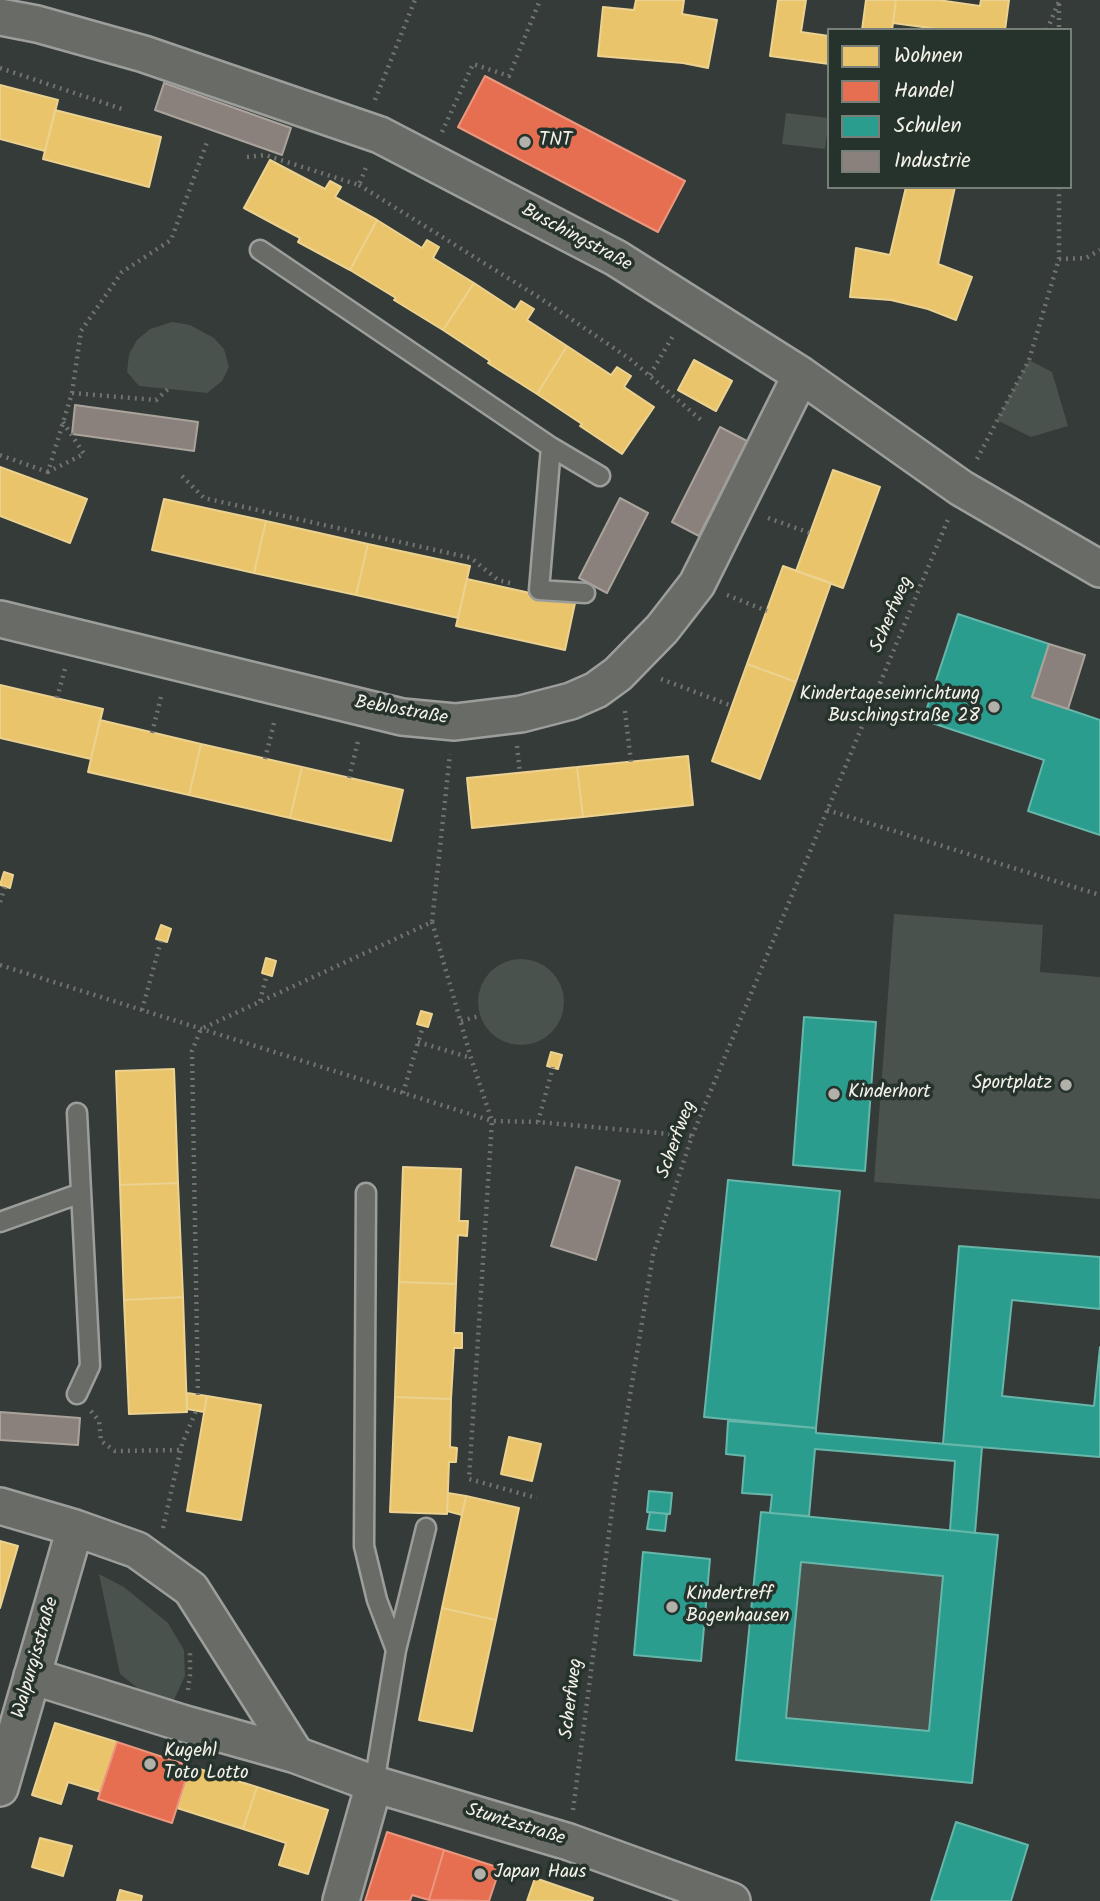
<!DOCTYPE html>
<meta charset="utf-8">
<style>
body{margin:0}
#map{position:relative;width:1100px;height:1901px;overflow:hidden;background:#353b38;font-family:Kalam,sans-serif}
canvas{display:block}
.legend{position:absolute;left:827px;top:28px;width:245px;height:161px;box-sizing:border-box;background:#26332d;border:2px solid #787f78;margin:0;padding:9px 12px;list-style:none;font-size:21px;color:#f4f1e8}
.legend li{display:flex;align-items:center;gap:14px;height:35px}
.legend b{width:35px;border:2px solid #787f78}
</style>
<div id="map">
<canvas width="1100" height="1901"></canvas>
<ul class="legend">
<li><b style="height:19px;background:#e9c46a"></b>Wohnen</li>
<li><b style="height:19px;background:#e76f51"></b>Handel</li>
<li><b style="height:19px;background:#2a9d8f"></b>Schulen</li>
<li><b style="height:19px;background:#8a817c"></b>Industrie</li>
</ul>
</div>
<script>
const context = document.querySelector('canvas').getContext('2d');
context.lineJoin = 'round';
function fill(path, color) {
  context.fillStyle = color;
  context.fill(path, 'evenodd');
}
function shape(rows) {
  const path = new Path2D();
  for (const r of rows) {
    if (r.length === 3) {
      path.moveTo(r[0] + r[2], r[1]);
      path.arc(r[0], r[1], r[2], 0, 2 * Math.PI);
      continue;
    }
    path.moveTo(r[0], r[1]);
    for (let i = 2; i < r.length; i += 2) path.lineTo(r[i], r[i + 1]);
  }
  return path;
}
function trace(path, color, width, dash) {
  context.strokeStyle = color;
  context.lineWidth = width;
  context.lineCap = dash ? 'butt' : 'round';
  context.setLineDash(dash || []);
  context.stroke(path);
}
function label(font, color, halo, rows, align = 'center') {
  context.font = font + ' Kalam,sans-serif';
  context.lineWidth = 7;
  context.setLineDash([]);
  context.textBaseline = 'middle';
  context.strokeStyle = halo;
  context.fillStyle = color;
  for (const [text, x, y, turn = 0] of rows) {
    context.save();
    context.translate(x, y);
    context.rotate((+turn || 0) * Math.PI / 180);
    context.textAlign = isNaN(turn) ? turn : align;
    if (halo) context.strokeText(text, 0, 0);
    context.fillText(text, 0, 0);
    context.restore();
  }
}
fill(shape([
 [786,113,829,118,825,149,782,144],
 [172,322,190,325,214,338,224,349,229,367,222,381,207,393,139,386,127,372,129,354,137,340,150,329],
 [1029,360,1052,372,1068,426,1031,437,997,420],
 [894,914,1043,925,1040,972,1100,977,1100,1199,874,1182],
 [521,1002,43],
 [801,1562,943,1576,929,1731,786,1718],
 [99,1574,124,1587,168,1623,184,1650,185,1676,173,1702,150,1698,120,1674]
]), '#49524c');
const homes = shape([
 [636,0,684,0,682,14,717,20,708,68,683,63,598,56,603,7,634,10,636,0],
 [778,0,806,0,801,32,829,36,829,64,770,56,778,0],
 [866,0,896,0,892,30,862,30,866,0],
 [896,0,938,0,980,6,981,0,1009,0,1005,30,945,30,893,23,896,0],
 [0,85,58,100,45,151,0,139,0,85],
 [55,110,161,137,149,187,43,159,55,110],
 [270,160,325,189,330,181,341,187,335,197,377,220,350,270,298,242,300,238,244,208,270,160],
 [906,187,955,187,938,264,972,277,956,320,928,309,891,300,850,297,856,248,890,255,906,187],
 [377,220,422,248,427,240,439,247,433,258,474,283,443,330,394,300,396,298,350,270,377,220],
 [474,283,515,310,521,301,534,309,527,320,567,346,537,394,488,363,490,361,443,330,474,283],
 [567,346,611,375,617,367,631,376,624,387,654,407,622,454,580,426,582,424,537,394,567,346],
 [694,360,732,381,716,411,678,390,694,360],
 [0,467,87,499,70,543,0,516,0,467],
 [833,470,880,487,843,588,796,571,833,470],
 [164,499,266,521,254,573,152,550,164,499],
 [266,521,368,544,356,595,254,573,266,521],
 [368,544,470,566,458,618,356,595,368,544],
 [783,566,831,583,796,682,747,664,783,566],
 [467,579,575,603,565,650,456,626,467,579],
 [747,664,796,682,760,779,712,761,747,664],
 [0,685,103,709,91,759,0,738,0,685],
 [100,720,201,744,189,795,88,772,100,720],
 [201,744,302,767,290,818,189,795,201,744],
 [688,756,693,805,583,817,577,767,688,756],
 [302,767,403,790,391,841,290,818,302,767],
 [577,767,583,817,472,828,467,778,577,767],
 [4,872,13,875,10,888,0,885,4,872],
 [161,925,171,929,167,942,156,939,161,925],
 [266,958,276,961,272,976,262,973,266,958],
 [421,1011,432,1014,428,1027,417,1024,421,1011],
 [551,1052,562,1055,558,1069,547,1066,551,1052],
 [174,1069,178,1183,120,1185,116,1071,174,1069],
 [403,1167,461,1169,459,1221,468,1221,467,1236,458,1235,456,1284,399,1282,403,1167],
 [178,1183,183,1297,124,1300,120,1185,178,1183],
 [399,1282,456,1284,454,1333,462,1333,462,1348,454,1348,451,1399,395,1397,399,1282],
 [183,1297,187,1412,129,1414,124,1300,183,1297],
 [187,1393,207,1396,204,1412,187,1409,187,1393],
 [207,1396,261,1405,241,1520,187,1511,207,1396],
 [395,1397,451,1399,450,1447,457,1448,456,1462,449,1462,447,1514,390,1512,395,1397],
 [509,1437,541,1444,532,1481,501,1474,509,1437],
 [448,1493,466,1496,462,1515,447,1511,448,1493],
 [466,1496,519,1508,496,1620,442,1608,466,1496],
 [0,1541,18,1546,0,1608,0,1541],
 [442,1608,496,1620,472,1731,419,1720,442,1608],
 [55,1723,117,1742,101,1792,68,1782,61,1804,32,1795,55,1723],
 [190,1766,257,1787,243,1829,177,1808,190,1766],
 [257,1787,328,1810,308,1874,279,1865,286,1843,243,1829,257,1787],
 [40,1838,72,1846,63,1876,32,1867,40,1838],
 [535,1878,593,1898,592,1901,527,1901,535,1878],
 [120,1890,142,1896,141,1901,117,1901,120,1890]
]);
fill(homes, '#e9c46a');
trace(homes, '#ecd290', 2);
const shops = shape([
 [485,76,685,181,658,232,458,127,485,76],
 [117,1742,190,1766,172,1823,98,1799,117,1742],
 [387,1832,444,1850,429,1900,412,1895,410,1901,365,1901,387,1832],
 [444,1850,500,1868,489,1901,429,1900,444,1850]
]);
fill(shops, '#e76f51');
trace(shops, '#eb967e', 2);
const schools = shape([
 [958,614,1049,644,1032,697,1100,720,1100,835,1028,811,1044,760,923,720,958,614],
 [804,1017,876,1022,865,1171,793,1165,804,1017],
 [728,1180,840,1191,816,1428,704,1417,728,1180],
 [959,1246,1100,1257,1100,1309,1012,1300,1002,1396,1094,1406,1100,1347,1100,1457,943,1444,959,1246],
 [728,1421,816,1428,816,1433,982,1447,975,1533,950,1530,955,1461,815,1449,809,1516,770,1513,772,1495,742,1493,745,1456,726,1454,728,1421],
 [649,1491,672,1493,670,1514,647,1512,649,1491],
 [650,1512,667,1514,665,1531,647,1529,650,1512],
 [761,1512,998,1535,972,1783,736,1760,761,1512],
 [801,1562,943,1576,929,1731,786,1718,801,1562],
 [643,1552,710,1559,701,1661,634,1655,643,1552],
 [956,1822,1028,1845,1011,1901,931,1901,956,1822]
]);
fill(schools, '#2a9d8f');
trace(schools, '#67b6aa', 2);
const industry = shape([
 [164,83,291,128,282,155,155,110,164,83],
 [75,405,198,422,194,451,72,434,75,405],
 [720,427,747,441,699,536,672,522,720,427],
 [620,498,648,513,607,593,579,578,620,498],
 [1049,644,1085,655,1068,709,1032,697,1049,644],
 [576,1167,620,1181,596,1260,551,1246,576,1167],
 [0,1412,80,1418,78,1445,0,1440,0,1412]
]);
fill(industry, '#8a817c');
trace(industry, '#aaa39c', 2);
const lane = shape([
 [260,250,551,447,600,476],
 [551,447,539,590,585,593],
 [77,1113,90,1366,77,1394],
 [366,1193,364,1546,377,1600,396,1650,374,1784],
 [0,1222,81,1193],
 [396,1650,426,1528]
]);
const street = shape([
 [0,17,37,24,144,54,380,135,616,258,801,375,961,488,1100,569],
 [0,619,402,717,455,722,521,714,571,701,596,690,618,674,662,629,697,584,801,375],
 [0,1506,75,1528,137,1550,191,1589,296,1755,374,1784,569,1842,732,1901],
 [32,1676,182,1723,296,1755],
 [0,1788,75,1528],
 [341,1901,374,1784]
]);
trace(lane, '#9c9e9b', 23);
trace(street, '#9c9e9b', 40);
trace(shape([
 [1059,4,1059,30],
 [1047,30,1059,1],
 [0,68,122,109],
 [375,100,415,0],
 [442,132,473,64,509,76,540,0],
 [247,157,265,155,359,185,367,165],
 [359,185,540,298,630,359,701,420],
 [1059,259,1086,258,1100,250],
 [650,375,674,334],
 [72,393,156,400,168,389],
 [63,422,84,454,48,472,72,393,81,331,122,272,171,240,207,142],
 [0,455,48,472],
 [977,459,1029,360,1059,259,1059,187],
 [182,476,204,498,471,558,498,580,514,584],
 [768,518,810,533],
 [727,595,767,611],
 [661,679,732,706],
 [57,698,65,669],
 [625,711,631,762],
 [152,733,162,693],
 [517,746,520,773],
 [265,759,275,719],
 [349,778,358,741],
 [827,810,1100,895],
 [0,902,5,887],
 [432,922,471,1058,492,1121,469,1479,537,1498],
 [0,965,492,1121,538,1122,692,1136],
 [260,1001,267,974],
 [142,1010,161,941],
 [461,1021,479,1016],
 [418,1042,471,1058],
 [403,1093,423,1026],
 [538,1122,553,1067],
 [198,1395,192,1051,201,1029,432,922,450,754],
 [91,1411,99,1421,101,1441,115,1451,181,1450],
 [163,1528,182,1444,196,1411],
 [188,1690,190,1675,190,1653],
 [573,1810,615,1487,653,1255,692,1136,949,517]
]), '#707370', 4.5, [2, 5]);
trace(lane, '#686b66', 18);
trace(street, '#686b66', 35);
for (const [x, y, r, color] of [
 [525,142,7,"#b1b1aa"],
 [994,707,7,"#b1b1aa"],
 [1066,1085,7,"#b1b1aa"],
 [834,1094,7,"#b1b1aa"],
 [672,1607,7,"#b1b1aa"],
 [150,1764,7,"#b1b1aa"],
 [480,1874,7,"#b1b1aa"]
]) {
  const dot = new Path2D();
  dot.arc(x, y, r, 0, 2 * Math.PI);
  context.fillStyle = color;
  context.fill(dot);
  trace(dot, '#26332d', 2.5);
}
label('19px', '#f4f1e8', '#26332d', [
 ["TNT",539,142],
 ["Kindertageseinrichtung",980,696,"right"],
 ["Buschingstraße 28",980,718,"right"],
 ["Sportplatz",1052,1085,"right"],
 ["Kinderhort",848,1094],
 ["Kindertreff",686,1596],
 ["Bogenhausen",686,1618],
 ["Kugehl",164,1753],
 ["Toto Lotto",164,1775],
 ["Japan Haus",494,1874]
], 'left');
label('19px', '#f4f1e8', '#26332d', [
 ["Buschingstraße",576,239,28],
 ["Scherfweg",893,615,-67],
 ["Beblostraße",401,712,10],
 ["Scherfweg",678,1140,-70],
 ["Walpurgisstraße",37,1658,-74],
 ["Scherfweg",573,1699,-83],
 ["Stuntzstraße",515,1826,17]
]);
</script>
